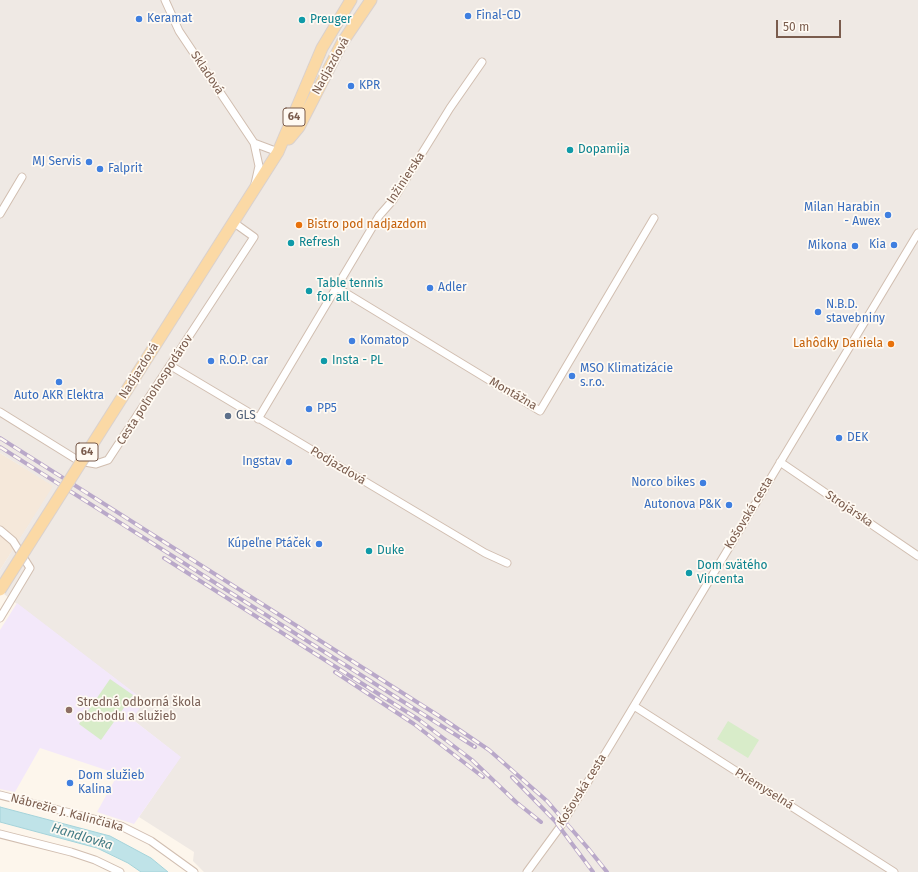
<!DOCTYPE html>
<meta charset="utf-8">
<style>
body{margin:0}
#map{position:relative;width:918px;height:872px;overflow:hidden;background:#fdf6ec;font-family:"Fira Sans",sans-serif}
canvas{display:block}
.scale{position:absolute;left:776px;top:20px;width:65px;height:18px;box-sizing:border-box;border:2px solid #7a5c4d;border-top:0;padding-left:5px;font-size:12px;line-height:14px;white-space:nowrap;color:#7a5c4d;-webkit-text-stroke:3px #fffaf3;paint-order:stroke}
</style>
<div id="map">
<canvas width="918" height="872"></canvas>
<div class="scale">50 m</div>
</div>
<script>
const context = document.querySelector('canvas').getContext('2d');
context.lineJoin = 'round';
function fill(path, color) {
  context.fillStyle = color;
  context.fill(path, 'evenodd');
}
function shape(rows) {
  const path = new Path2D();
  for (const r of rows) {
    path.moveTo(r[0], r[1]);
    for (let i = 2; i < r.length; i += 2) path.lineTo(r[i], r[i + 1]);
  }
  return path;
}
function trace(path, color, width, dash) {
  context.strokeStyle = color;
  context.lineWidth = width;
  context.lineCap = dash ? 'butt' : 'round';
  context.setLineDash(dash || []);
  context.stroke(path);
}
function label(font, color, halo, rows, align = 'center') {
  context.font = font + ' "Fira Sans",sans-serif';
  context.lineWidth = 3.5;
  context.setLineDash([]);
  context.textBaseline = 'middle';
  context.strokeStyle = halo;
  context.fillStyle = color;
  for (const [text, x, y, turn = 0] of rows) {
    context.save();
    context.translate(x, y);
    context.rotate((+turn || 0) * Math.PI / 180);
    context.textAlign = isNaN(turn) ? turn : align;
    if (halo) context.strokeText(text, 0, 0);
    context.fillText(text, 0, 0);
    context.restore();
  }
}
fill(shape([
 [0,453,54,486,0,570]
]), '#f5e8da');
fill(shape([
 [0,0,918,0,918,872,204,872,193,861,194,852,139,817,180,757,132,719,144,701,0,591,0,570,53,486,0,453]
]), '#efe9e4');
fill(shape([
 [17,603,145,701,132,719,181,757,134,824,97,812,118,774,40,748,15,792,0,789,0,630]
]), '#f3e8fa');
fill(shape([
 [110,679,133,695,101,740,79,724],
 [728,721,759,740,748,758,717,739]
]), '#d8ecc9');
const water = shape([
 [0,807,110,836,151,858,168,872,141,872,128,863,97,848,0,822,0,807]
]);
fill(water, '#bfe3e8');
trace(water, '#a5d3da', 1);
const minor = shape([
 [165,0,179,31,254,143,278,152],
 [254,143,259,166,255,184],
 [0,214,22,177],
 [336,287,540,411,654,218],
 [171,366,485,553,507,563],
 [0,412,79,461,96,464,108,460,254,237,233,222],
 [258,419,379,216,393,200,450,108,482,62],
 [780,462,918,556],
 [0,530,13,541,30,568,0,618],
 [634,706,894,872],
 [0,795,121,826,151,841,194,872],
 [0,834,71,852,95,860,120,872],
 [527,872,560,827,611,744,918,233]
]);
const primary = shape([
 [289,139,299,127,342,43,371,0],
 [175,314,278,152,322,48,351,0]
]);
trace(minor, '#d1beb0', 9);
trace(primary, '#dad1cd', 13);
trace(minor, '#fff', 7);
trace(primary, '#fbd9a5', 11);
const rail = shape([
 [0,438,439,716,489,750,547,801,587,847,607,872],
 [0,447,475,747],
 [164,558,418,719,472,760,516,802,541,822],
 [335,672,414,724,483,777],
 [512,777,555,821,593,872]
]);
trace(rail, '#b9a8c9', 4);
trace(rail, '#fffaf3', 2.5, [8]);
const primaryBridge = shape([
 [0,590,175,314]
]);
trace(primaryBridge, '#dad1cd', 13, []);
trace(primaryBridge, '#fbd9a5', 11);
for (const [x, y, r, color] of [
 [468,16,4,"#3f7fe0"],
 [139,19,4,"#3f7fe0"],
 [302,20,4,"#0f9aa8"],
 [351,86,4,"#3f7fe0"],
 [570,150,4,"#0f9aa8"],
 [89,162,4,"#3f7fe0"],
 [100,169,4,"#3f7fe0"],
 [888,215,4,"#3f7fe0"],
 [299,225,4,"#e8710a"],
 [291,243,4,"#0f9aa8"],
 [894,245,4,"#3f7fe0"],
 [855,246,4,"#3f7fe0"],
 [430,288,4,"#3f7fe0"],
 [309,291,4,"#0f9aa8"],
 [818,312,4,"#3f7fe0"],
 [352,341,4,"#3f7fe0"],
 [891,344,4,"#e8710a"],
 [211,361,4,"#3f7fe0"],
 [324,361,4,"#0f9aa8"],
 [572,376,4,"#3f7fe0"],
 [59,382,4,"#3f7fe0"],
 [309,409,4,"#3f7fe0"],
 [228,416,4,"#5c6f8a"],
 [839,438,4,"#3f7fe0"],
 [289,462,4,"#3f7fe0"],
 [703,483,4,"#3f7fe0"],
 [729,505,4,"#3f7fe0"],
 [319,544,4,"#3f7fe0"],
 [369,551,4,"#0f9aa8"],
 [689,573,4,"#0f9aa8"],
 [69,710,4,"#8d6e63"],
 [70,783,4,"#3f7fe0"]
]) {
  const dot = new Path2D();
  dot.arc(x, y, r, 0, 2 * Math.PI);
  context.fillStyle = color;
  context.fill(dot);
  trace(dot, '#fffaf3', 1.5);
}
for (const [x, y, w] of [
 [294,117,22],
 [87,452,22]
]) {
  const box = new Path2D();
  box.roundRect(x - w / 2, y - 9, w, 18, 3);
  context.fillStyle = '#fffaf3';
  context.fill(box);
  trace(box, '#7a5c4d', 1);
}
label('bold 11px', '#7a5c4d', null, [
 ["64",294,117],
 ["64",87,452]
]);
label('12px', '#366cbe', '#fffaf3', [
 ["Final-CD",476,16],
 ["Keramat",147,19],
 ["KPR",359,86],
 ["MJ Servis",81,162,"right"],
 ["Falprit",108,169],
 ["Milan Harabin",880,208,"right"],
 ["- Awex",880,222,"right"],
 ["Kia",886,245,"right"],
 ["Mikona",847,246,"right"],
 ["Adler",438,288],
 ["N.B.D.",826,305],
 ["stavebniny",826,319],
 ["Komatop",360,341],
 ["R.O.P. car",219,361],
 ["MSO Klimatizácie",580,369],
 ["s.r.o.",580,383],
 ["Auto AKR Elektra",59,396,"center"],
 ["PP5",317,409],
 ["DEK",847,438],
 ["Ingstav",281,462,"right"],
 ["Norco bikes",695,483,"right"],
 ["Autonova P&K",721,505,"right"],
 ["Kúpeľne Ptáček",311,544,"right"],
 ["Dom služieb",78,776],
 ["Kalina",78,790]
], 'left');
label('12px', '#0d838f', '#fffaf3', [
 ["Preuger",310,20],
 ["Dopamija",578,150],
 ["Refresh",299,243],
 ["Table tennis",317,284],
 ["for all",317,298],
 ["Insta - PL",332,361],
 ["Duke",377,551],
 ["Dom svätého",697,566],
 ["Vincenta",697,580]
], 'left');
label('12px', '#7a5c4d', '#fffaf3', [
 ["Nadjazdová",331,66,-61],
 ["Skladová",207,73,56],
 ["Inžinierska",406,178,-57],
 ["Nadjazdová",139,371,-58],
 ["Cesta poľnohospodárov",155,390,-57],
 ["Montážna",513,394,30],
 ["Podjazdová",338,466,31],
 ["Strojárska",849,509,34],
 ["Košovská cesta",749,513,-59],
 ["Priemyselná",764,789,32],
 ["Košovská cesta",582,790,-58],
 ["Nábrežie J. Kalinčiaka",67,813,15]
]);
label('12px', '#c56008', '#fffaf3', [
 ["Bistro pod nadjazdom",307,225],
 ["Lahôdky Daniela",883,344,"right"]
], 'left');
label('12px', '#4e5e75', '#fffaf3', [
 ["GLS",236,416]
], 'left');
label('12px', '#785e54', '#fffaf3', [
 ["Stredná odborná škola",77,703],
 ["obchodu a služieb",77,717]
], 'left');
label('italic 13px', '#437c86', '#fffaf3', [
 ["Handlovka",82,837,17]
]);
</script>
